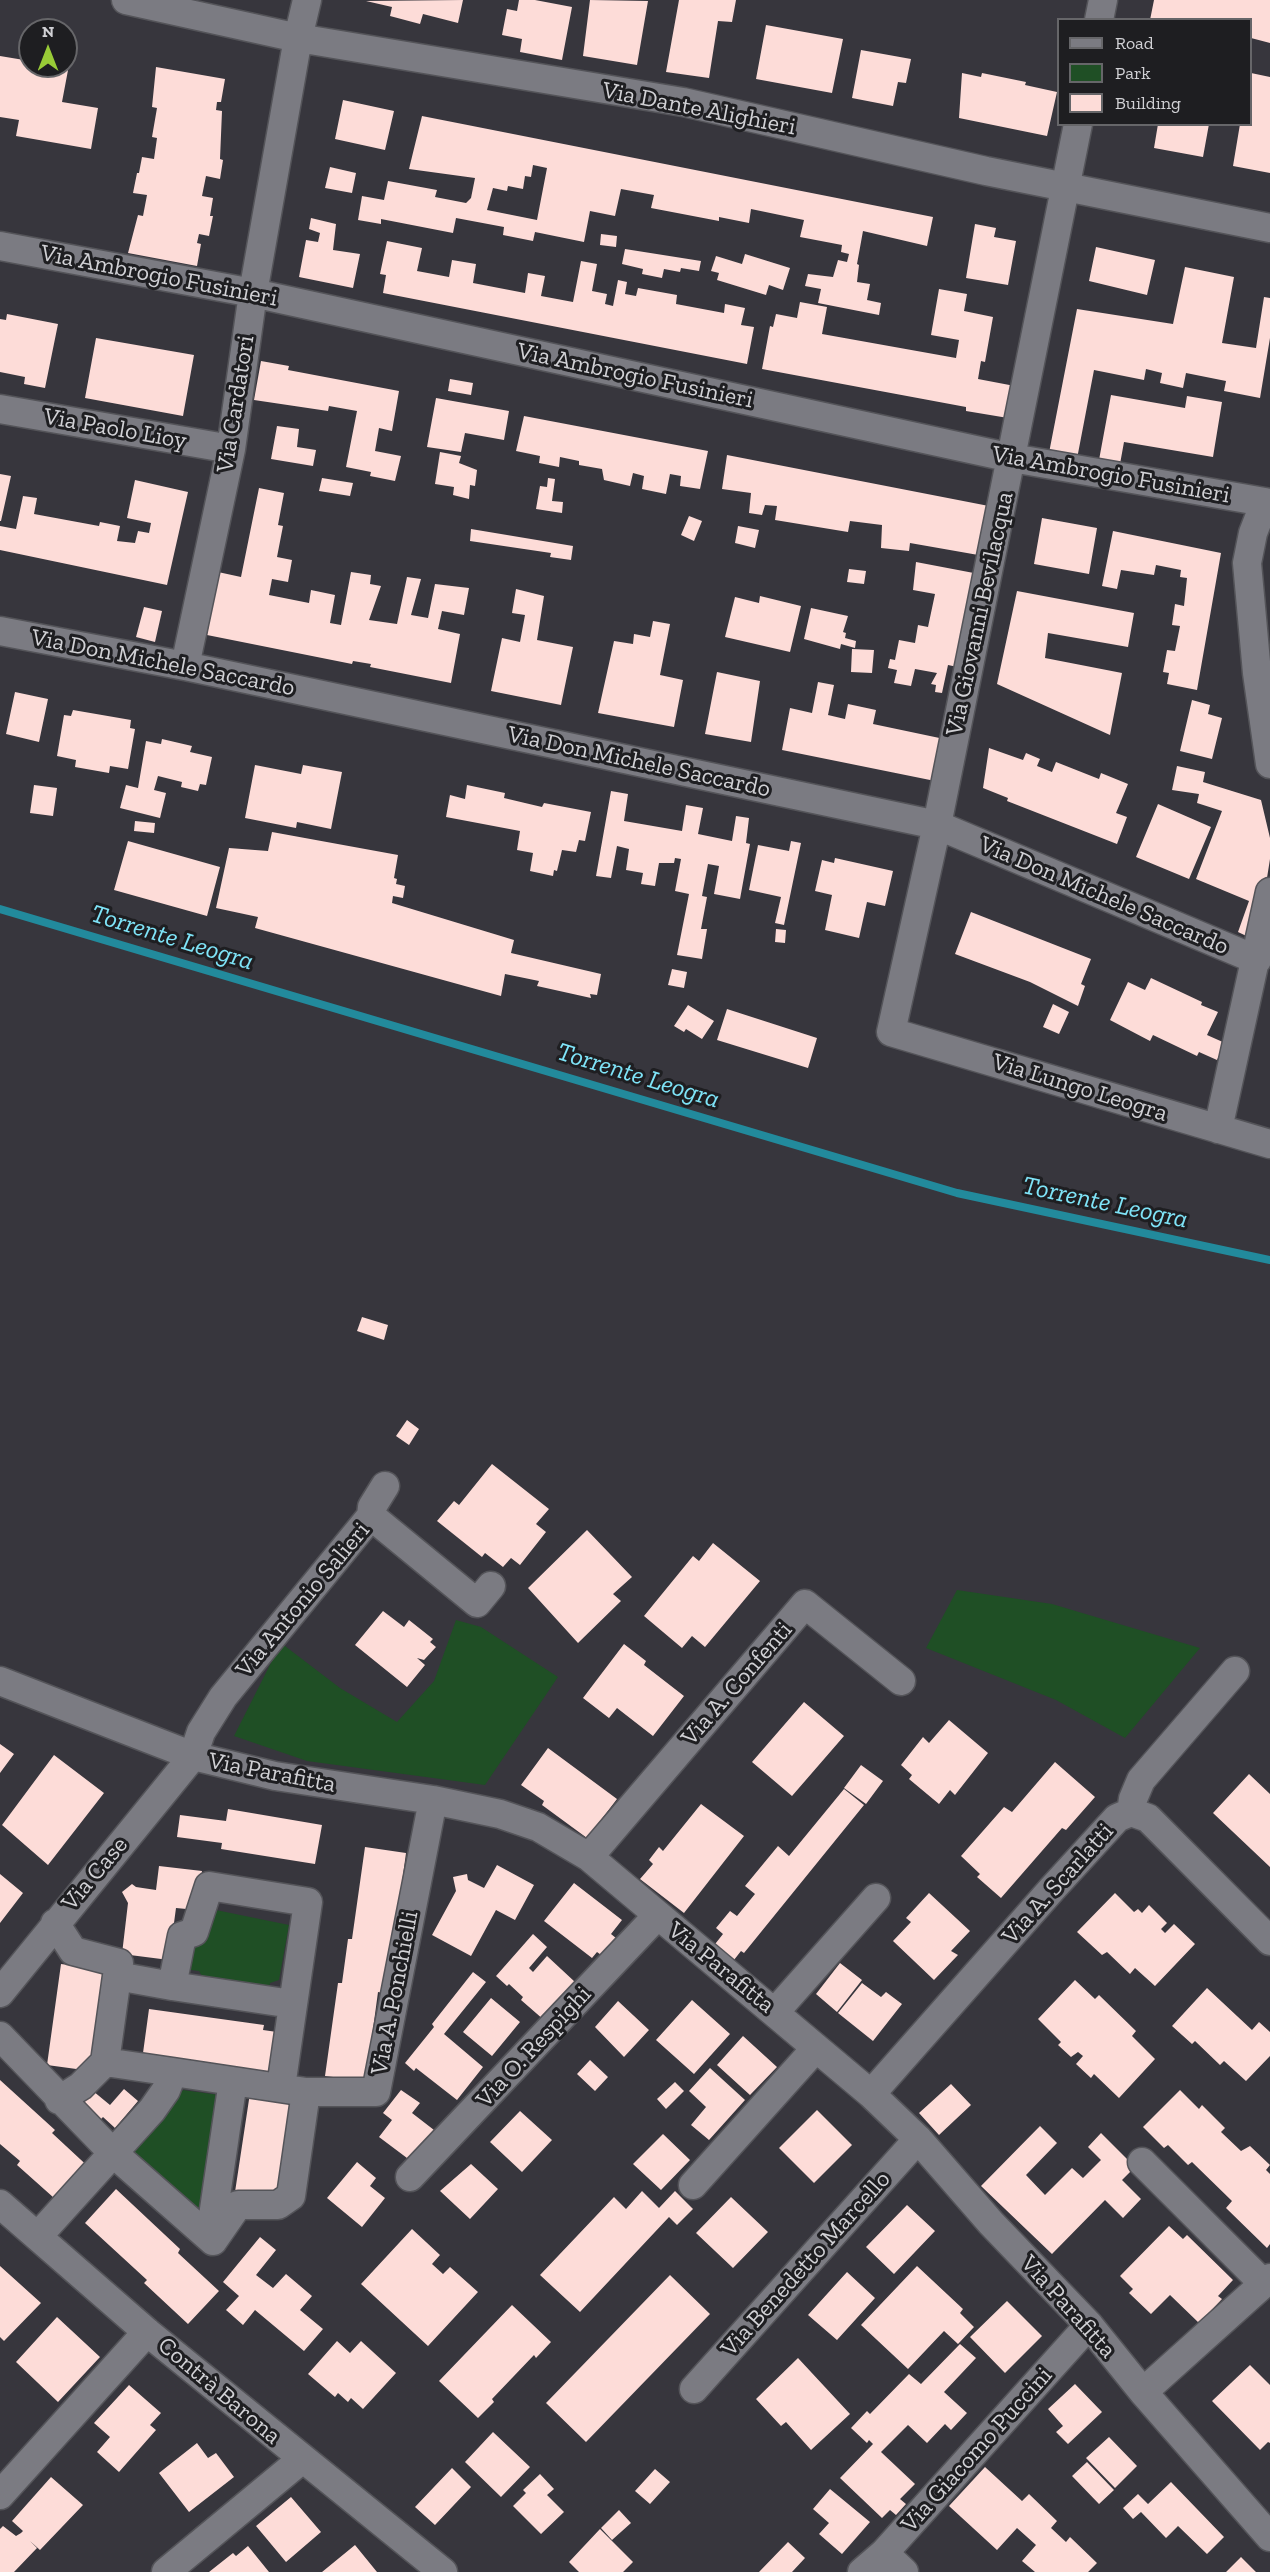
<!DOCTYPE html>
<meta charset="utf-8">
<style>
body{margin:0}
#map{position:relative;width:1270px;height:2572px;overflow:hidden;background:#37363d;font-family:"Zilla Slab",serif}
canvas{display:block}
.legend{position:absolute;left:1057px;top:18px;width:195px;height:108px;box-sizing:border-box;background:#1e1e21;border:2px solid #666669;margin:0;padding:8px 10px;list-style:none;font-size:18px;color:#d1d1d5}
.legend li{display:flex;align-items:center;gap:12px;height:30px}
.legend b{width:30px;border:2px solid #666669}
.north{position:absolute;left:18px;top:18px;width:60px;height:60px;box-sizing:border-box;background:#1e1e21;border:2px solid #666669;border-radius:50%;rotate:0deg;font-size:16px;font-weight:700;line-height:24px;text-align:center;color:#d1d1d5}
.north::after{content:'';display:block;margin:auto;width:21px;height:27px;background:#98cb37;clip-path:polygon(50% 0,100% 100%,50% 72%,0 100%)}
</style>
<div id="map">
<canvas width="1270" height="2572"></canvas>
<ul class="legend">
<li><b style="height:8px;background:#7b7b82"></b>Road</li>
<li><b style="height:16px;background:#1f4f25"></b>Park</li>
<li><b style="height:16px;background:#fddcd8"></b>Building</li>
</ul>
<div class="north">N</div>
</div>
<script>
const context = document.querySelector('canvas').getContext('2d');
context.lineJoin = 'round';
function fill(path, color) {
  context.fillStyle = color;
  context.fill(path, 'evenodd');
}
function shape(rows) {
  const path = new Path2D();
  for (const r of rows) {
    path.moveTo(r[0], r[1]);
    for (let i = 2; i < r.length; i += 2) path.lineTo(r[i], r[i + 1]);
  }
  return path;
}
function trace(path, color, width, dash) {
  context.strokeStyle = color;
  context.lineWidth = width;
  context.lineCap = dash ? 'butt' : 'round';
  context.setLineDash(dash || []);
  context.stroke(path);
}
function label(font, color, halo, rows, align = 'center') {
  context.font = font + ' "Zilla Slab",serif';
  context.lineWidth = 6;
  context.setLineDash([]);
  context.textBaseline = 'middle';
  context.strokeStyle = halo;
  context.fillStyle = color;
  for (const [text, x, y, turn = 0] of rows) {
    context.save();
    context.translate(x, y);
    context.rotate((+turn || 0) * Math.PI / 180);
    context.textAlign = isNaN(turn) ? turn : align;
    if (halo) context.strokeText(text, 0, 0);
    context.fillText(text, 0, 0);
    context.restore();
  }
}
fill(shape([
 [957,1590,1052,1604,1200,1648,1125,1738,1056,1700,926,1648],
 [456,1620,481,1627,558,1677,485,1785,307,1761,234,1736,281,1643,340,1688,397,1722,434,1681],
 [211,1909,289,1925,279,1980,270,1983,268,1995,207,1985,199,1971,183,1969],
 [183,2090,219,2095,205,2218,129,2153]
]), '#1f4f25');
trace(shape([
 [0,909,957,1193,1270,1260]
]), '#228a9c', 8);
fill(shape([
 [463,0,458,23,423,14,420,24,390,16,392,7,366,1],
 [519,0,535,0,572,7,562,60,520,52,522,39,502,35,507,9,517,11],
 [590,0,648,1,637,65,583,56],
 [679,0,736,0,732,22,718,21,709,78,666,72],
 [1154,0,1270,0,1270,43,1251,38,1251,20,1150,20],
 [766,25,843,39,832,93,756,79],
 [66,48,72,49,62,102,98,108,91,149,16,136,19,120,0,117,0,56,30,61,30,66,66,66],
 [861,50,911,59,906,83,898,82,893,106,852,98],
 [156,67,225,79,221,102,217,102,216,110,222,111,220,159,223,160,220,179,206,176,202,196,213,198,210,216,213,216,209,236,199,234,197,243,201,244,197,266,128,253,138,215,143,216,147,195,133,193,137,173,139,173,142,157,154,159,157,138,152,137,157,108,152,107],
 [962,73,981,77,982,73,1026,82,1025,85,1057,92,1047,136,959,118],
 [1251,73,1270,77,1270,173,1233,166,1240,124,1251,124],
 [343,100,394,111,385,150,335,139],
 [422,116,933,217,927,246,863,231,857,264,859,265,857,282,870,284,867,300,881,303,879,315,818,303,821,289,805,286,808,274,833,277,838,260,847,262,849,254,841,252,842,245,800,237,804,220,751,209,749,223,719,217,719,221,651,208,654,195,621,189,615,216,590,211,584,242,535,232,533,241,503,235,504,227,456,218,453,233,381,219,381,224,358,220,362,196,384,200,388,181,437,190,435,197,466,203,471,198,475,178,409,169],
 [533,165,547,168,537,220,487,210,493,188,507,191,508,186,523,189,525,176,531,177],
 [1158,124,1209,124,1203,157,1154,148],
 [330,167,356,173,352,193,325,188],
 [311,218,336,224,333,250,360,254,353,288,299,277,306,240,318,242,320,233,309,229],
 [975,224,996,228,994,237,1016,241,1008,285,966,278],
 [601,234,617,236,616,247,600,245],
 [387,241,422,248,417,271,449,277,452,260,476,264,473,283,525,293,528,273,545,276,541,296,573,302,581,261,597,264,592,291,607,294,605,304,613,306,618,280,627,282,625,294,636,296,638,288,677,295,676,304,724,313,725,304,745,308,741,325,754,327,747,364,383,293,386,275,380,274],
 [1096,247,1155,260,1147,295,1089,281],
 [625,249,701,261,699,271,681,268,680,272,664,269,662,278,642,274,643,269,622,264],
 [745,254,790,268,783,290,769,285,766,295,717,280,719,273,711,271,716,256,742,264],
 [1185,267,1234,277,1222,343,1256,348,1264,297,1270,298,1270,338,1260,398,1224,391,1226,381,1186,373,1183,388,1160,383,1162,373,1146,369,1144,380,1094,370,1076,464,1048,458,1077,309,1173,324],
 [939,289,967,294,964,311,993,317,985,362,981,361,978,379,1020,387,1014,419,966,411,966,407,762,369,770,326,773,327,776,314,797,318,800,302,827,307,822,334,956,358,959,340,931,335],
 [7,314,58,324,45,388,24,384,25,377,0,372,0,319,6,320],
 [96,338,194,355,183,416,85,398],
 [261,361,289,366,288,370,399,391,392,431,379,428,375,451,401,456,395,481,370,476,371,472,346,467,357,411,329,406,328,411,254,400],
 [450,379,473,383,471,395,448,391],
 [1111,395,1185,408,1187,396,1222,402,1213,457,1124,442,1120,464,1099,460],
 [436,398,509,411,504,440,465,433,461,452,427,447],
 [524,416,708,451,700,489,680,486,681,476,670,474,666,494,642,489,644,476,633,473,630,486,604,480,602,469,579,465,579,461,560,457,559,467,539,463,540,456,516,451],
 [277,426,299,429,297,447,316,450,313,466,271,459],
 [440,452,461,456,459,463,477,470,475,486,470,485,469,499,453,495,454,487,435,484],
 [727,455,994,507,984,556,910,543,909,551,881,548,882,525,850,521,848,532,775,520,777,506,765,505,762,515,749,513,751,493,722,489],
 [0,474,11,476,1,521,0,521],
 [322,478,353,483,350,496,319,491],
 [548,478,555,479,552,501,563,502,562,513,536,509,540,486,547,487],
 [135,480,188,492,167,585,0,550,0,526,16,529,23,496,37,498,34,514,99,526,100,522,120,526,117,541,135,543,138,531,149,533,151,523,127,518],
 [259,488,284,493,278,525,283,526,277,557,292,560,288,582,272,579,269,595,309,603,311,590,335,595,330,623,341,625,351,572,371,575,370,584,381,586,369,620,397,624,407,577,421,579,411,615,428,618,435,584,469,588,464,615,442,611,438,629,460,634,451,683,370,667,371,664,353,661,352,664,207,635,218,572,241,577],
 [689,516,702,521,694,541,681,535],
 [1042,518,1097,528,1089,574,1034,564],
 [738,526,759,530,755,548,735,543],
 [471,529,573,546,571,560,550,557,551,553,470,541],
 [1113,531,1221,553,1197,690,1167,684,1169,673,1163,672,1167,650,1175,651,1180,626,1172,625,1175,604,1184,606,1187,578,1180,577,1181,570,1156,565,1154,575,1121,570,1117,589,1102,586],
 [916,562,979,574,967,669,948,665,942,693,935,692,936,685,931,684,937,673,915,669,911,686,894,683,897,670,888,668,890,659,895,660,899,640,915,643,918,625,928,627,935,594,913,590],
 [849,569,866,571,864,584,847,582],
 [516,589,544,596,537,640,573,647,561,705,491,691,502,638,520,642,525,615,512,613],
 [1017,591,1134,613,1128,647,1048,633,1045,658,1122,673,1110,735,997,684],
 [760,596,801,606,790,652,725,637,735,597,759,603],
 [144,607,162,611,155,642,136,637],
 [811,608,848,616,843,632,846,633,845,638,856,641,855,648,841,644,840,649,804,639],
 [653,621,670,624,660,675,683,680,674,727,598,713,614,641,633,644,634,634,650,637],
 [852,649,874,650,872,673,851,672],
 [717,672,760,681,751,742,705,734],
 [818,682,834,685,828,715,845,719,848,704,876,710,873,724,949,740,940,782,782,750,790,708,812,713],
 [15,692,48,699,39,742,6,734],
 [1192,700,1210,705,1208,714,1222,718,1212,759,1180,751],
 [73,710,131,720,130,728,135,729,128,769,110,766,109,773,75,767,76,760,57,756,64,715,71,716],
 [162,739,192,746,190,752,212,757,206,785,200,784,198,791,181,787,182,782,158,776,154,790,166,793,160,818,120,808,126,785,138,788,146,741,161,744],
 [989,748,1023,760,1026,753,1040,759,1037,766,1052,772,1056,762,1099,779,1101,773,1128,784,1116,813,1127,817,1117,844,1007,801,1008,798,983,788],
 [255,765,301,774,303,765,342,772,331,829,297,822,296,828,245,818],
 [1177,766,1205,772,1203,782,1261,800,1270,838,1270,859,1257,941,1238,932,1249,901,1196,879,1222,811,1197,803,1199,794,1172,790],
 [34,785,57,788,53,816,30,813],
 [467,785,505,793,504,798,525,803,542,807,544,803,591,812,585,841,579,840,576,852,562,850,557,871,554,870,553,876,530,871,533,853,517,850,520,831,446,817,450,795,465,799],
 [611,791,628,794,624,821,682,831,686,805,703,808,698,834,732,841,736,816,749,818,746,843,750,844,740,899,714,894,719,866,708,864,702,896,707,897,701,929,707,929,702,959,677,955,689,894,675,891,681,859,675,858,674,863,659,863,655,886,641,884,643,873,626,870,629,849,617,846,611,878,596,876],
 [1158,804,1211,827,1189,879,1136,857],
 [135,821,155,823,154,833,134,831],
 [272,832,398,855,394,878,397,879,396,884,405,886,403,898,393,896,392,903,514,940,511,953,601,974,597,995,590,994,591,998,537,986,539,981,505,974,501,996,255,928,258,917,216,908,229,848,268,851],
 [128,841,220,867,207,916,114,890],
 [791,841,801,843,784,925,775,923,781,897,749,890,758,845,789,851],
 [835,858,893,871,885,906,867,902,859,938,825,930,832,895,815,891,822,860,834,863],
 [971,912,1091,959,1081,984,1085,986,1078,1006,1030,982,955,954],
 [776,929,786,930,785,943,775,942],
 [672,969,687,972,684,988,668,985],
 [1151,978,1202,1002,1201,1005,1218,1012,1207,1035,1225,1043,1217,1060,1199,1052,1197,1056,1153,1035,1150,1041,1110,1020,1128,982,1145,990],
 [1053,1004,1069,1012,1059,1034,1043,1027],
 [688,1005,714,1021,702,1039,686,1029,684,1032,674,1026],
 [727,1009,817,1038,808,1068,717,1040],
 [362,1317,388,1325,384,1340,357,1331],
 [407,1420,419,1429,409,1445,396,1436],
 [492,1464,549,1509,536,1524,546,1532,520,1565,511,1558,503,1567,485,1553,482,1557,437,1521,454,1501,459,1505],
 [587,1530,632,1577,613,1594,621,1601,578,1643,528,1588],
 [713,1543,760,1581,705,1647,692,1636,682,1648,644,1616,693,1556,699,1561],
 [383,1611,404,1627,409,1620,433,1639,430,1642,436,1647,424,1660,417,1658,425,1665,407,1687,355,1645],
 [624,1644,646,1661,644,1665,684,1696,653,1736,617,1708,609,1718,583,1698],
 [804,1702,844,1736,792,1796,752,1762],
 [949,1720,988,1753,955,1795,950,1790,939,1804,909,1779,912,1775,901,1765,923,1737,929,1743],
 [0,1744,14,1754,0,1773],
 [548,1748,617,1799,587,1838,542,1805,544,1801,521,1785],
 [54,1755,104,1793,48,1865,2,1825],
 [1055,1762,1095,1797,1066,1830,1062,1828,1001,1898,977,1877,980,1874,961,1856,1004,1807,1012,1812],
 [861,1765,883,1781,866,1804,844,1788],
 [1249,1774,1270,1794,1270,1867,1213,1813],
 [844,1789,864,1805,744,1953,741,1951,723,1974,704,1958,723,1934,716,1928,730,1911,737,1916,755,1894,745,1886,778,1846,789,1856],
 [701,1804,744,1836,684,1913,640,1879,653,1864,649,1860,659,1847,663,1851],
 [228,1809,322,1825,315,1864,221,1849,222,1843,177,1837,180,1815,226,1821],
 [365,1847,406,1853,393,1948,389,1948,383,1993,378,1992,366,2081,325,2076,338,1983,342,1983,348,1939,352,1939],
 [497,1865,534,1885,515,1920,496,1910,471,1956,432,1935,456,1891,453,1877,467,1874,468,1880,484,1888],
 [159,1866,202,1871,197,1910,176,1908,169,1960,122,1954,128,1903,122,1892,132,1884,136,1887,156,1890],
 [0,1874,23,1893,0,1923],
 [574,1883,622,1920,611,1934,622,1943,608,1960,597,1952,592,1958,544,1921],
 [929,1893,970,1931,951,1951,958,1955,934,1980,893,1941,911,1922,906,1918],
 [1115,1893,1134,1912,1138,1909,1142,1913,1149,1905,1167,1923,1161,1929,1165,1933,1174,1924,1195,1944,1155,1986,1135,1968,1130,1974,1107,1952,1102,1955,1077,1932],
 [533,1934,547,1947,529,1968,533,1972,547,1956,575,1982,544,2020,521,2000,523,1997,509,1984,507,1986,496,1976],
 [840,1963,862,1980,837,2012,816,1994],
 [61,1964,105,1970,91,2071,47,2065],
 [473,1972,486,1982,444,2034,483,2067,457,2100,416,2068,414,2071,405,2063,434,2027,432,2024],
 [1075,1980,1095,1999,1099,1995,1136,2031,1132,2036,1155,2059,1119,2098,1094,2074,1091,2078,1076,2064,1083,2056,1078,2052,1071,2057,1058,2045,1061,2042,1038,2019],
 [862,1983,881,1997,886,1992,902,2004,873,2041,838,2013],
 [1207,1988,1252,2030,1259,2022,1270,2032,1270,2056,1246,2081,1224,2061,1220,2065,1195,2041,1192,2044,1172,2026],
 [491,1998,520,2022,492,2056,463,2032],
 [692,2000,730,2034,694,2074,656,2040],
 [618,2001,649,2030,624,2057,595,2027],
 [149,2009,264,2025,263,2030,277,2032,271,2081,257,2079,257,2070,143,2053],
 [743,2036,777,2067,750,2095,717,2065],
 [590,2060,608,2077,595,2091,577,2074],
 [710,2068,745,2100,709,2140,691,2125,706,2107,689,2091],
 [0,2080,55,2130,52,2133,94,2172,63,2206,17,2165,20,2161,0,2144],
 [675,2082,684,2091,666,2109,657,2099],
 [951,2084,971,2105,939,2135,919,2113],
 [124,2089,138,2101,115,2128,103,2117,100,2120,81,2104,93,2091,110,2105],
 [401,2090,420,2103,412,2113,434,2130,411,2161,379,2137,392,2120,383,2113],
 [1180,2090,1199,2109,1202,2105,1225,2128,1221,2132,1241,2151,1250,2146,1270,2165,1266,2170,1270,2174,1270,2244,1267,2248,1226,2208,1232,2201,1192,2162,1188,2165,1168,2145,1164,2148,1143,2127],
 [250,2093,294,2100,280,2199,235,2192],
 [817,2110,852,2145,814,2183,779,2148],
 [520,2111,552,2140,522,2172,490,2142],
 [1040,2126,1057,2143,1026,2175,1045,2195,1072,2168,1083,2178,1101,2160,1088,2147,1101,2133,1135,2167,1122,2180,1141,2199,1123,2218,1105,2200,1052,2254,981,2186],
 [663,2134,690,2160,661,2190,633,2164],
 [357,2162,376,2178,370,2186,385,2198,362,2227,327,2198],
 [471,2164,498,2189,470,2219,440,2191],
 [116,2189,180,2249,178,2253,219,2291,188,2324,144,2283,147,2280,85,2223],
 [642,2191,659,2208,675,2191,693,2209,677,2225,669,2217,580,2312,540,2275,614,2197,626,2209],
 [731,2197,768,2232,733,2268,696,2233],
 [907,2205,935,2231,894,2274,866,2247],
 [1169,2226,1183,2239,1187,2235,1233,2280,1218,2296,1222,2299,1199,2323,1170,2295,1151,2314,1129,2293,1133,2289,1120,2276],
 [412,2229,440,2255,432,2264,443,2274,450,2267,478,2292,428,2346,361,2284],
 [260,2237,276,2250,256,2275,273,2288,286,2274,312,2296,300,2310,323,2329,304,2351,255,2310,243,2325,226,2310,239,2296,223,2282],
 [0,2266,41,2303,4,2341,0,2337],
 [917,2266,963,2309,960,2313,974,2327,958,2344,944,2331,908,2369,861,2325],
 [847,2272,875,2298,837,2340,808,2315],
 [670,2275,710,2314,586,2442,546,2403],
 [1007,2301,1042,2336,1005,2373,970,2337],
 [512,2305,551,2342,536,2358,534,2355,492,2399,494,2402,478,2418,439,2381],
 [57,2317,100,2357,58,2402,16,2362],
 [337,2341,350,2353,361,2341,396,2373,363,2409,351,2398,348,2402,338,2393,335,2397,308,2374],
 [960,2344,976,2358,944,2392,967,2413,951,2430,945,2424,927,2443,908,2425,881,2452,915,2484,900,2499,906,2504,896,2515,890,2510,882,2518,840,2478,873,2444,869,2440,867,2443,851,2428,867,2411,870,2414,909,2374,921,2384],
 [798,2358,850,2414,811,2450,786,2422,781,2426,756,2399],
 [1250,2365,1270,2385,1270,2443,1268,2442,1260,2450,1212,2401],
 [1075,2384,1102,2412,1068,2444,1056,2432,1063,2426,1048,2409],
 [129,2385,161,2413,150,2425,156,2430,119,2472,97,2452,110,2437,94,2423],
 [493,2432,530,2467,501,2497,465,2462],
 [1109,2437,1137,2466,1115,2488,1086,2458],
 [197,2443,208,2458,216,2453,234,2477,189,2512,159,2473],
 [1087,2462,1114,2490,1099,2504,1072,2476],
 [985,2467,1022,2501,1029,2494,1057,2521,1051,2528,1066,2542,1070,2537,1097,2563,1088,2572,1035,2572,1022,2561,1036,2545,1017,2528,997,2550,949,2506],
 [452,2468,471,2487,435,2525,415,2507],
 [655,2469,670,2482,650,2504,635,2491],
 [540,2474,554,2489,547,2495,564,2512,541,2534,513,2506,526,2493,523,2490],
 [51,2477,83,2505,40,2550,30,2541,37,2548,14,2572,0,2572,0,2529,3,2526,16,2536,21,2533,23,2531,12,2521],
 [1171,2482,1224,2537,1207,2554,1178,2526,1166,2538,1141,2512,1133,2519,1123,2508,1138,2494,1148,2504],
 [830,2489,870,2522,842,2554,819,2534,829,2523,813,2509],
 [291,2497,321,2532,286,2562,256,2526],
 [619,2510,631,2523,612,2540,601,2528],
 [600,2529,633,2562,623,2572,579,2572,569,2562],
 [788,2542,805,2558,792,2572,759,2572],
 [355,2545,377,2572,322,2572],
 [248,2546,269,2572,209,2572,233,2553,236,2556],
 [1241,2557,1256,2572,1226,2572]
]), '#fddcd8');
const minor = shape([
 [126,0,298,38,683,102,986,171,1270,228],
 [1099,20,1103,0],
 [1078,124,937,825,891,1032,1270,1144],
 [0,246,253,293,1012,458,1270,503],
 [0,409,231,449],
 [1265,502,1253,533,1247,563,1257,673,1270,764],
 [0,631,185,666,937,825,1257,960],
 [185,666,231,449,253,293,298,38,307,0],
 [1218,1129,1270,892],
 [371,1516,372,1507,385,1486],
 [0,1681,193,1756,275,1776,433,1800,500,1814,538,1827,589,1857,871,2094,918,2139,991,2223,1089,2325,1143,2392,1270,2537],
 [1131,1812,1148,1818,1270,1941],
 [589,1857,805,1604,901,1681],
 [55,1923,73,1951,119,1963,117,1976,172,1986,182,1936,194,1932,209,1886,308,1902,281,2087],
 [172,1986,292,2004],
 [0,1993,193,1756,201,1732,223,1697,371,1516,477,1603,491,1586],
 [775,2012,876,1898],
 [0,2036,113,2153,213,2241,238,2205,278,2205,291,2196,306,2092],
 [105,2062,117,1976],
 [871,2094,1052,1889,1117,1818,1131,1812,1133,1799,1141,1780,1235,1671],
 [59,2100,81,2086,105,2062,173,2072],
 [1142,2162,1264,2284],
 [410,2177,657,1916],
 [693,2185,816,2048],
 [0,2204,147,2332,443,2572],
 [38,2236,152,2110,166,2090,173,2072,306,2092,376,2092,433,1800],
 [213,2241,213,2216,233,2081],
 [694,2389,918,2139],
 [1143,2392,1270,2278],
 [0,2495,147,2332],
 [884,2553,904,2572],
 [166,2572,301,2460],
 [862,2572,884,2553,1089,2325]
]);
trace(minor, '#545459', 31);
trace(minor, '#7b7b82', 28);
label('24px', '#d1d1d5', '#1e1e21', [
 ["Via Dante Alighieri",699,109,11],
 ["Via Ambrogio Fusinieri",159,276,11],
 ["Via Ambrogio Fusinieri",635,376,12],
 ["Via Cardatori",236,404,-81],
 ["Via Paolo Lioy",115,429,10],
 ["Via Ambrogio Fusinieri",1111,475,10],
 ["Via Giovanni Bevilacqua",980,614,-78],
 ["Via Don Michele Saccardo",163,663,11],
 ["Via Don Michele Saccardo",639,762,12],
 ["Via Don Michele Saccardo",1104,896,23],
 ["Via Lungo Leogra",1080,1088,17],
 ["Via Antonio Salieri",303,1600,-50],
 ["Via A. Confenti",737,1684,-49],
 ["Via Parafitta",272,1773,11],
 ["Via Case",95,1874,-50],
 ["Via A. Scarlatti",1058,1884,-48],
 ["Via Parafitta",721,1968,39],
 ["Via A. Ponchielli",395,1993,-79],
 ["Via O. Respighi",534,2047,-47],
 ["Via Benedetto Marcello",806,2264,-48],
 ["Via Parafitta",1068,2307,48],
 ["Contrà Barona",219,2391,40],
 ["Via Giacomo Puccini",977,2450,-48]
]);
label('italic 26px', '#7fe4f8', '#1e1e21', [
 ["Torrente Leogra",172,938,17],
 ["Torrente Leogra",638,1076,17],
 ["Torrente Leogra",1105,1203,12]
]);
</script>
